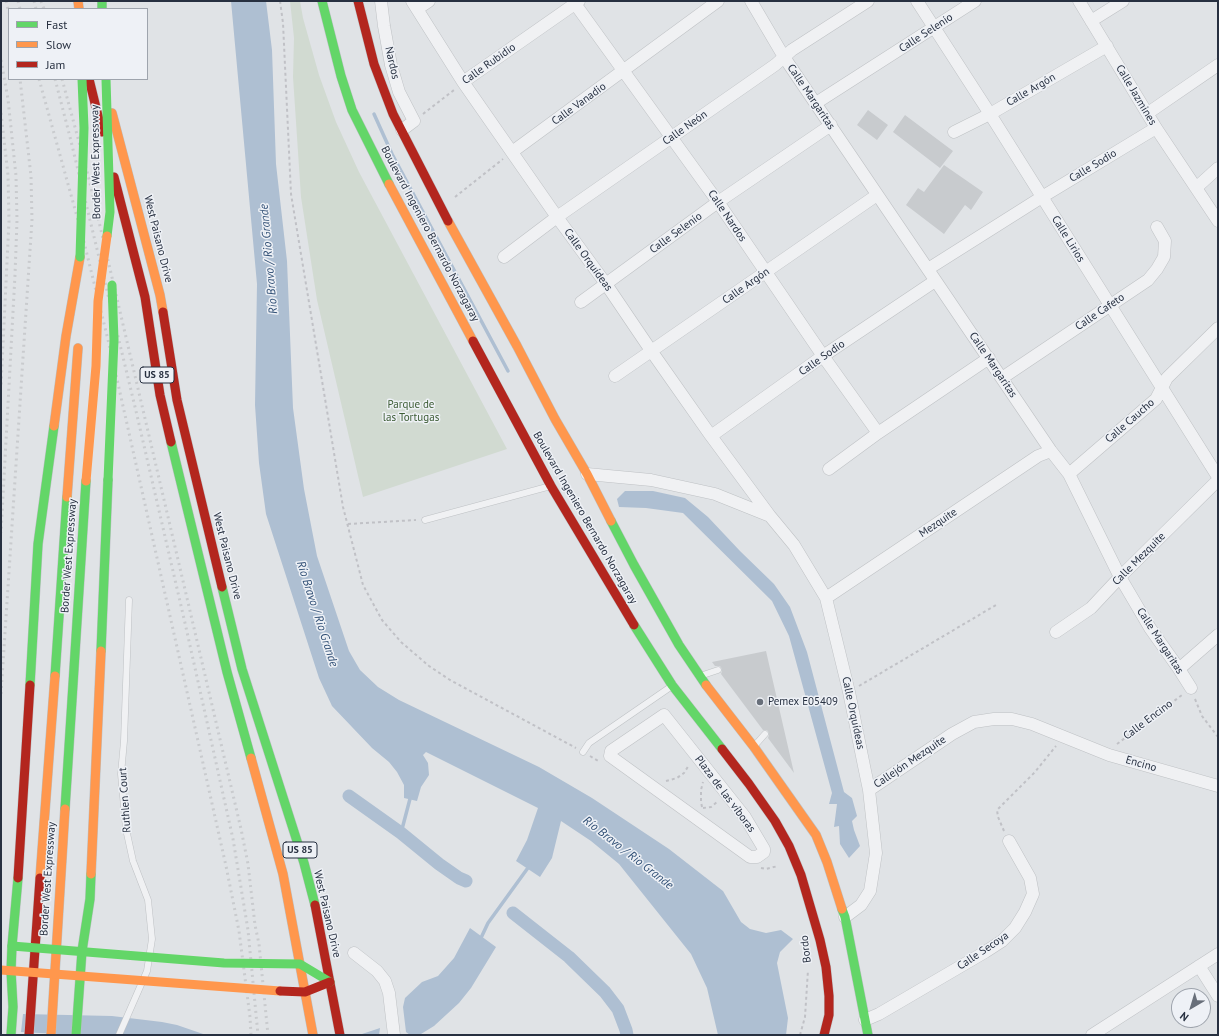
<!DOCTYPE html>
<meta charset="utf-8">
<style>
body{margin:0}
#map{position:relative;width:1219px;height:1036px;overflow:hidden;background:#e0e3e6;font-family:"PT Sans",sans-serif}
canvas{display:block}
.frame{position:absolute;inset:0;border:2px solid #273040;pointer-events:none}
.legend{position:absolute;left:8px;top:8px;width:140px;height:72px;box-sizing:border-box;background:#eef1f6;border:1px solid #9ea4ad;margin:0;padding:5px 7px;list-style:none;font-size:12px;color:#273040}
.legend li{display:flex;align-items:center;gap:8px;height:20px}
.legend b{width:20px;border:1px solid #9ea4ad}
.north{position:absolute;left:1171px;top:988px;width:40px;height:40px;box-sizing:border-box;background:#eef1f6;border:1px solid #9ea4ad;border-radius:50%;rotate:218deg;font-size:11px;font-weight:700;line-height:16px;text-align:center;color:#273040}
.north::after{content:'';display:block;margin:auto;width:14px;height:18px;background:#686f7a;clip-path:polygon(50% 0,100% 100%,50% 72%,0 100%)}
</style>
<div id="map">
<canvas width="1219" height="1036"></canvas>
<div class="frame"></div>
<ul class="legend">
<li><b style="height:5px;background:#63d668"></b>Fast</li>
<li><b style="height:5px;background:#ff974d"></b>Slow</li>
<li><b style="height:5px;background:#b3261e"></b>Jam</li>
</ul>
<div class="north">N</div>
</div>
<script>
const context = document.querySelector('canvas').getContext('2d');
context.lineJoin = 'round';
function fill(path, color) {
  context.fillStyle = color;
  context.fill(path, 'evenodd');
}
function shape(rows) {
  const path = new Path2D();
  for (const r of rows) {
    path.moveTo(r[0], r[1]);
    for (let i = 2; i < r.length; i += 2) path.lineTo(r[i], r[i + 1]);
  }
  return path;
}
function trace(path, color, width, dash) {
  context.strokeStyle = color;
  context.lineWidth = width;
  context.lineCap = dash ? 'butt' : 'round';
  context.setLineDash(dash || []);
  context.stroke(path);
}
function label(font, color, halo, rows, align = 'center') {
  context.font = font + ' "PT Sans",sans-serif';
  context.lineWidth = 3;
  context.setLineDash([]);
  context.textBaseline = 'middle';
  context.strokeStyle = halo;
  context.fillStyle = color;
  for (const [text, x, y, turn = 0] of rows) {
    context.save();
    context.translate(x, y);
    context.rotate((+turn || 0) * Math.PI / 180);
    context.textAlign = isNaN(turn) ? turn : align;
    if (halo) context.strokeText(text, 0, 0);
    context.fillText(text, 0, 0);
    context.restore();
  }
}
fill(shape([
 [290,1,300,1,303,18,319,75,336,122,359,172,507,449,363,497,317,300,301,197,293,77,294,38]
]), '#d1dad1');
fill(shape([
 [231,1,266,1,272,50,276,164,287,261,293,408,304,489,317,556,349,651,360,670,378,687,399,700,539,767,592,798,669,849,723,891,741,922,750,929,766,933,781,930,793,939,780,952,777,963,788,1018,786,1035,718,1035,707,988,691,954,619,864,591,841,561,821,552,858,540,877,516,861,527,840,538,808,426,752,423,755,428,763,429,775,421,787,417,801,404,798,404,785,397,772,389,762,372,748,332,706,319,678,266,514,259,463,255,405,257,284],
 [625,491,653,491,685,498,708,517,740,551,774,584,790,607,807,652,844,792,852,798,857,816,852,821,854,830,860,846,849,858,840,844,839,826,834,827,837,804,829,804,832,793,789,636,772,601,683,513,646,508,619,507,617,499],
 [470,928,496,947,471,988,459,1003,434,1026,421,1034,410,1035,406,1032,403,1007,405,998,422,982,438,976,454,958],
 [23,1014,112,1016,162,1022,177,1025,206,1035,77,1035,21,1032],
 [380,1028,379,1035,359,1035]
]), '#aebfd2');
trace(shape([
 [374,114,392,154,508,371],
 [401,833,411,795],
 [480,940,488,923,530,865]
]), '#aebfd2', 3.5);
trace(shape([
 [349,796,401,833,439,864,459,878,466,881],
 [513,913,569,957,605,992,618,1009,626,1030,627,1035]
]), '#aebfd2', 13);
fill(shape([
 [868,110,888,125,877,140,857,125],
 [905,115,953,151,940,168,893,132],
 [944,165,983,192,971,210,965,205,944,234,906,205,918,188,924,192],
 [766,651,794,773,768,738,769,735,768,731,766,730,763,730,721,674,722,671,721,667,719,666,715,666,712,662]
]), '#c8cbce');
const lane = shape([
 [425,520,547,487],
 [703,675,718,670],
 [757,743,765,734],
 [583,752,589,743,669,688],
 [119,1035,147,971,152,939,148,900,133,861,126,829,121,774,124,741,129,600]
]);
const street = shape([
 [381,1,384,26,391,65,399,92,414,121,402,130],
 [412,1,463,82,557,217,606,284,652,352,711,436,770,516],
 [573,1,718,202,823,356,878,433],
 [751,1,784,57,1051,451,1069,474,1120,577,1150,628,1179,669,1191,688],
 [917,1,990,114,1218,477],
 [1079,1,1156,128,1218,221],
 [417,9,429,1],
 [1091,21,1123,1],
 [463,82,579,1],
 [816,103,975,1],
 [1148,113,1218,65],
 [954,132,990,114,1107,46],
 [512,152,718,1],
 [1197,187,1218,168],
 [504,257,557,217,775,65,792,50,868,1],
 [928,269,1042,197,1156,128],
 [581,302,718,202,831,125],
 [615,376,877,195],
 [1002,378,1148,280,1157,269,1164,257,1165,241,1157,227],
 [711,436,823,356,935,281],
 [829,469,878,433,989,358],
 [587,474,651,480,715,494,770,516,794,545,826,598,849,692,864,766,869,790,876,853,870,891,861,905,845,917],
 [1069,474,1156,399,1167,378,1218,328],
 [826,598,1038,456,1051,451],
 [1056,632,1091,608,1120,577,1218,480],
 [1179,669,1218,635],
 [664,715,745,817,764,849,764,852,757,857,750,857,610,756,611,751,664,715],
 [869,790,952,734,974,722,994,719,1012,719,1032,724,1109,755,1218,786],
 [354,953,377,971,385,981,389,993,394,1035],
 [1199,966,1218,996],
 [865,1020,879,1014,985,952,1002,941,1015,928,1025,912,1033,894,1030,878,1009,841],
 [1092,1035,1218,954]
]);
const fast = shape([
 [102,1,102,9],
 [322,1,341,76,352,110,389,184],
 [171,442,227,672,251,758],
 [611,521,634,565,679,645,706,685],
 [222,587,242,669,304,863,315,905],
 [634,625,672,685,722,749],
 [101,651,108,480],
 [55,676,67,497],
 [30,685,38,544,54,426],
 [65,809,86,481],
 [842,909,845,917,868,1035],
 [11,1035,13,1007,11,971,12,946,18,878],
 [76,1035,82,951,90,899,91,874]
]);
const slow = shape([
 [78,1,79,9],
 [112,113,160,295,163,312],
 [389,184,473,341],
 [448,221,517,346,555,419,587,474,611,521],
 [54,426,66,336,80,257],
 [67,497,78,348],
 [706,685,754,747,816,835,827,862,842,909],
 [251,758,283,874,313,1035],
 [91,874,101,651],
 [40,878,55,676],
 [51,1035,65,809]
]);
const jam = shape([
 [358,1,374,64,393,114,448,221],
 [89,79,102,132],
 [114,177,145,297,160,395,171,442],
 [163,312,177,400,222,587],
 [473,341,551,486,634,625],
 [722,749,749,784,775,821,789,846,801,875,820,940,826,967,829,996,829,1015,824,1035],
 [18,878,30,685],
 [315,905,340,1035],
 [29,1035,40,878]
]);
trace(lane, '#bec1c4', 7);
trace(street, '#bec1c4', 13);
trace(fast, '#bcc0c4', 10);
trace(slow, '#bcc0c4', 10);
trace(jam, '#bcc0c4', 10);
trace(shape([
 [280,1,283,23,291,194,343,507,363,585,382,620,401,642,429,666,450,680,576,748],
 [423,114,454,90],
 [455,197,503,159],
 [348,524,416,520],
 [859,686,996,605],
 [1195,699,1202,716,1218,737],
 [1117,744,1182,695],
 [590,756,600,762],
 [666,781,677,778,684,773,689,765],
 [702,807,701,802,701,790,703,782],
 [703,808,711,807,717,802],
 [1004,831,998,817,997,810,1035,772,1056,746],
 [761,868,766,869,778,866],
 [800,1035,805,1017,808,970]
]), '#c0c1c6', 2, [3, 3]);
trace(lane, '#f0f1f3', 6);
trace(street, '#f0f1f3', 12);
trace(fast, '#63d668', 9);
trace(slow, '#ff974d', 9);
trace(jam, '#b3261e', 9);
trace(shape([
 [6,1,9,13],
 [18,1,20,9],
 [34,1,36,9],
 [41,1,44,9],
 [1,60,8,99,16,176,17,220,15,275,1,533],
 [39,79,84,242,110,348,226,866,239,931,250,1017,251,1035],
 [55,79,70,137,136,411,185,623,233,839,248,930,258,1035],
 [62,79,89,179,241,829,248,864,255,925,259,944,268,1035],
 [1,113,8,175,9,221,1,386],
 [1,694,32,220,31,176,20,79]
]), '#c9cbce', 3, [2, 4]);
trace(shape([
 [106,79,110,212,107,236],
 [80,257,84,128,82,79],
 [108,480,114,340,112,285],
 [12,946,224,963,300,964,330,982]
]), '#63d668', 9);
trace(shape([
 [86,481,96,366,98,301,107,236],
 [1,970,280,991]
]), '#ff974d', 9);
trace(shape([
 [280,991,305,992,330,982]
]), '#b3261e', 9);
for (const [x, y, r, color] of [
 [760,702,4,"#686f7a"]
]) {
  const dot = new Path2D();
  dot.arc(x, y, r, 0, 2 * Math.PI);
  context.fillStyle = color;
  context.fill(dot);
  trace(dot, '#eef1f6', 1.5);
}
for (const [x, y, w] of [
 [157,375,34],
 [300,850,34]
]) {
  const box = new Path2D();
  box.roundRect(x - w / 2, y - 8, w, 16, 3);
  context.fillStyle = '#eef1f6';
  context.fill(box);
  trace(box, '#273040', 1);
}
label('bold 10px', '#273040', null, [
 ["US 85",157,375],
 ["US 85",300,850]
]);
label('11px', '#273040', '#eef1f6', [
 ["Calle Selenio",926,33,-33],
 ["Nardos",392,63,77],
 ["Calle Rubidio",489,64,-35],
 ["Calle Argón",1031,90,-30],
 ["Calle Jazmines",1136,95,59],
 ["Calle Margaritas",811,97,56],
 ["Calle Vanadio",579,104,-36],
 ["Calle Neón",685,128,-35],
 ["Border West Expressway",96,162,-91],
 ["Calle Sodio",1093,166,-31],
 ["Calle Nardos",727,216,56],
 ["Calle Selenio",676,233,-36],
 ["Boulevard Ingeniero Bernardo Norzagaray",430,234,62],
 ["West Paisano Drive",158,239,76],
 ["Calle Lirios",1068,239,58],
 ["Calle Orquídeas",588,260,54],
 ["Calle Argón",746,286,-35],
 ["Calle Cafeto",1100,312,-34],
 ["Calle Sodio",822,358,-35],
 ["Calle Margaritas",993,365,56],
 ["Calle Caucho",1130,421,-41],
 ["Boulevard Ingeniero Bernardo Norzagaray",585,518,60],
 ["Mezquite",938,523,-34],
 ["Border West Expressway",69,556,-86],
 ["West Paisano Drive",227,556,76],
 ["Calle Mezquite",1139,559,-45],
 ["Calle Margaritas",1160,641,57],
 ["Calle Orquídeas",853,713,78],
 ["Calle Encino",1148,720,-37],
 ["Callejón Mezquite",910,762,-34],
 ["Encino",1141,764,16],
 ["Plaza de las víboras",725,794,53],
 ["Ruthlen Court",125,800,-94],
 ["Border West Expressway",48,879,-86],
 ["West Paisano Drive",327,914,77],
 ["Bordo",806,949,-97],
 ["Calle Secoya",983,951,-34]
]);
label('11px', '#3c5c34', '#eef1f6', [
 ["Parque de",411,405],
 ["las Tortugas",411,418]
]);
label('11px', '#273040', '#eef1f6', [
 ["Pemex E05409",768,702]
], 'left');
label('italic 12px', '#304f75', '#eef1f6', [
 ["Río Bravo / Rio Grande",269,259,-95],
 ["Río Bravo / Rio Grande",317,614,72],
 ["Río Bravo / Rio Grande",628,853,38]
]);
</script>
